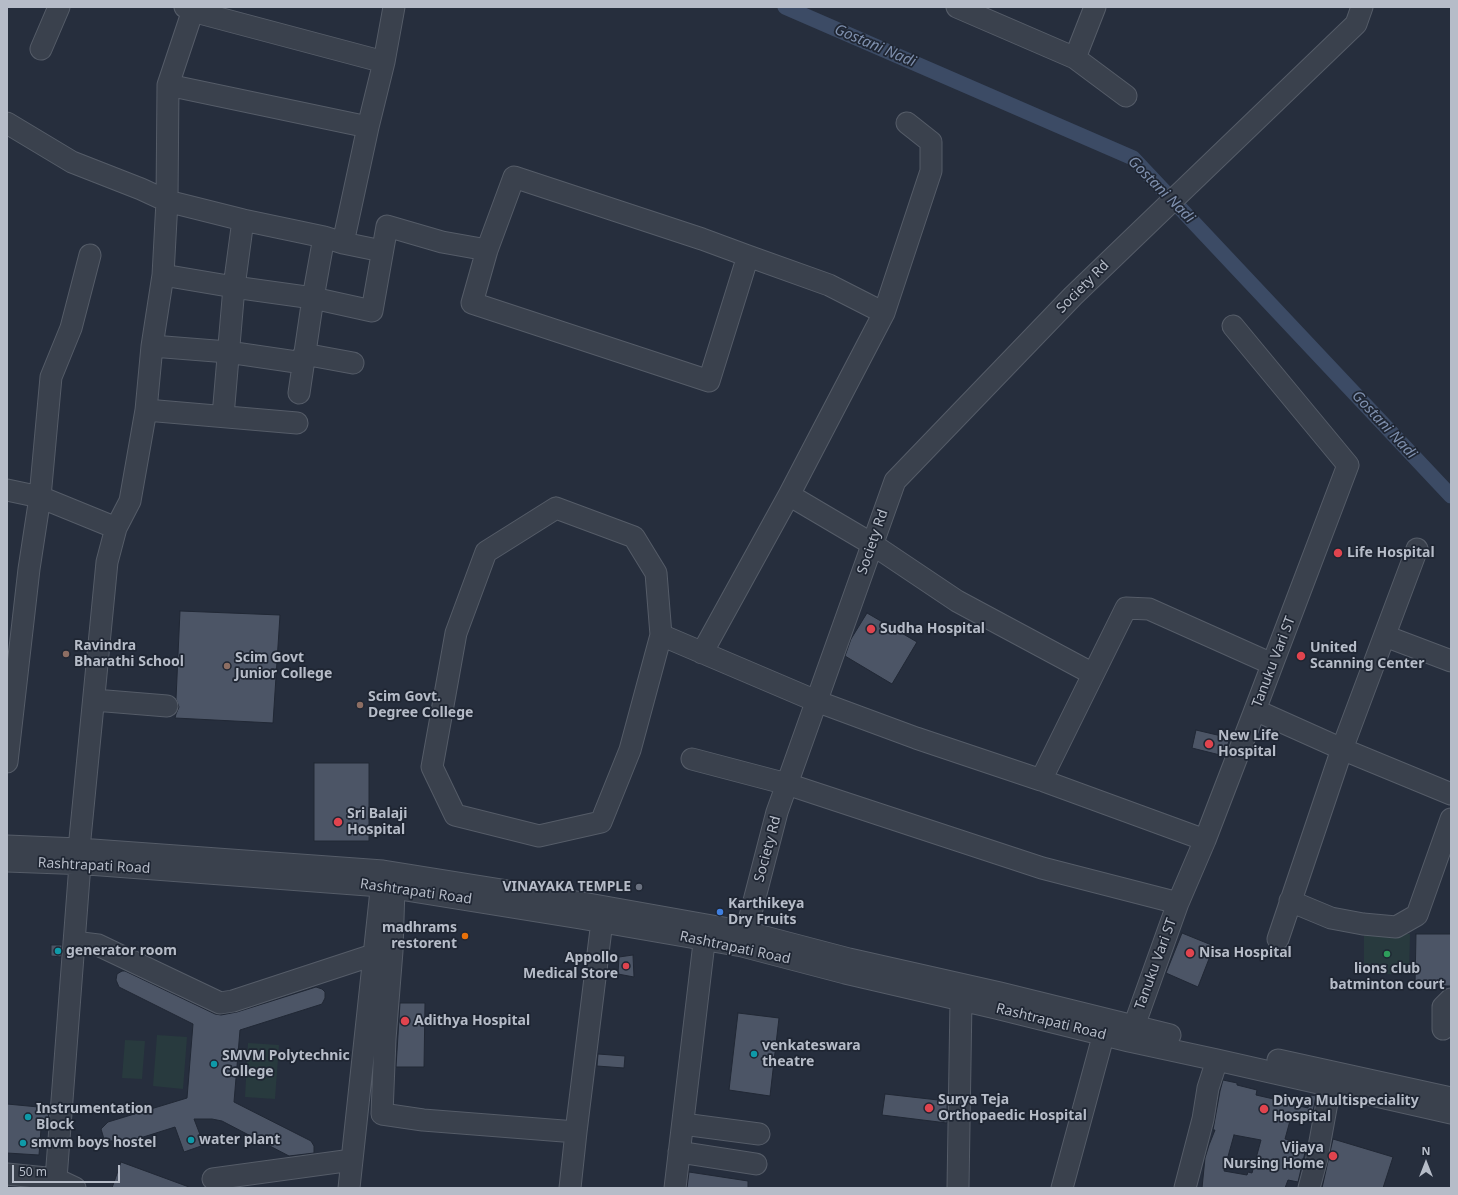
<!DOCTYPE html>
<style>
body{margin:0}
#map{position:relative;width:1458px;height:1195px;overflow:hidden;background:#262e3d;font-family:"Noto Sans",sans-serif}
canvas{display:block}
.frame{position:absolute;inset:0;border:8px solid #b6bcc8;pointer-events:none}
.north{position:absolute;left:1406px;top:1143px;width:40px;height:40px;-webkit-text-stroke:3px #1f2633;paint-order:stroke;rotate:0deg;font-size:11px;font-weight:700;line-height:16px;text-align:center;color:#b6bcc8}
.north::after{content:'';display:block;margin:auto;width:14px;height:18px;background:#b6bcc8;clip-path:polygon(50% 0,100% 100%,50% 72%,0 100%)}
.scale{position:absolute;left:12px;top:1165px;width:108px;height:18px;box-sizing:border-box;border:2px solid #b6bcc8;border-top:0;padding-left:5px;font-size:12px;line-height:14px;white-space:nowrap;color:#b6bcc8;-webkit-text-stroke:3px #1f2633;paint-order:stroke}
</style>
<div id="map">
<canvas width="1458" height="1195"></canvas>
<div class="frame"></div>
<div class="north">N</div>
<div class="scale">50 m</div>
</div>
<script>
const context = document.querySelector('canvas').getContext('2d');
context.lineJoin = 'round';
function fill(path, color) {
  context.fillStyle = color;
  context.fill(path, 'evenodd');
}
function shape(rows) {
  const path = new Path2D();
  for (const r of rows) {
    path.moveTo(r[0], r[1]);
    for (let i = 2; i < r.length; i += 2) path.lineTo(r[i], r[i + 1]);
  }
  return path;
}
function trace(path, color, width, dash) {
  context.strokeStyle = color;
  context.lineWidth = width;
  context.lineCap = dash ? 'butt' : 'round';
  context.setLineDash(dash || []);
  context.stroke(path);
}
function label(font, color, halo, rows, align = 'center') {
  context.font = font + ' "Noto Sans",sans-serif';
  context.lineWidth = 3.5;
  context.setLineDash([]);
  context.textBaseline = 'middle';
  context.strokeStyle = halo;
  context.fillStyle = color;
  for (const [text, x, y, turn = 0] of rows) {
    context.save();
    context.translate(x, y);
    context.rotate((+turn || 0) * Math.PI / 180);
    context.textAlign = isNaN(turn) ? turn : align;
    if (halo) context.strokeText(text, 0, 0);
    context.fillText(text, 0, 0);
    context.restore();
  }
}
fill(shape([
 [1364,933,1410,934,1409,974,1364,974],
 [157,1035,187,1037,183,1089,153,1086],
 [125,1040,145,1041,142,1079,122,1078],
 [248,1043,279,1045,275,1099,245,1097]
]), '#283a3e');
trace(shape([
 [785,7,1133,158,1451,496]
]), '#3c4b65', 15);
const building = shape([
 [180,611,280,615,273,723,175,718,176,714,179,707,176,699,180,611],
 [867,613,917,642,892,684,845,656,851,639,867,613],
 [1196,730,1230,738,1224,756,1192,748,1196,730],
 [314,763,369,763,369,841,314,841,314,763],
 [1182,933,1214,946,1198,987,1166,973,1182,933],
 [1416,934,1451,934,1451,986,1415,986,1416,934],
 [51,945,62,945,61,957,51,956,51,945],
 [633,955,634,977,618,974,619,957,633,955],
 [122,971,125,971,215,1014,221,1015,237,1012,316,987,322,989,325,992,325,998,322,1004,319,1005,240,1030,234,1102,311,1141,314,1146,314,1153,289,1156,222,1121,212,1119,194,1119,204,1145,184,1152,175,1127,118,1145,117,1141,110,1141,104,1139,101,1129,108,1122,187,1098,193,1024,119,987,116,980,117,974,122,971],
 [400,1003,425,1003,424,1067,396,1067,400,1003],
 [738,1013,779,1018,770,1096,729,1090,738,1013],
 [598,1054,625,1056,624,1068,597,1066,598,1054],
 [1223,1080,1237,1083,1237,1085,1257,1090,1256,1095,1278,1100,1277,1101,1308,1108,1311,1095,1316,1096,1311,1122,1291,1117,1285,1139,1307,1144,1298,1182,1288,1180,1285,1188,1202,1188,1205,1158,1209,1145,1215,1130,1213,1130,1220,1091,1223,1080],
 [1234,1135,1261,1140,1252,1173,1248,1172,1247,1175,1224,1171,1234,1135],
 [885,1094,947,1101,947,1123,882,1115,885,1094],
 [7,1104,49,1108,48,1130,41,1129,39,1155,7,1153,7,1104],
 [1333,1139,1393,1157,1383,1188,1322,1188,1333,1139],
 [121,1162,189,1187,189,1188,112,1188,121,1162],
 [689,1172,748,1181,748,1188,687,1188,689,1172]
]);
fill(building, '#4c5566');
trace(building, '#212835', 1);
const minor = shape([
 [185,7,192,11,384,62],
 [957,7,1075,58,1126,96],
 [41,49,59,7],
 [1075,58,1095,7],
 [168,85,368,127],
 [7,123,72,162,141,189,167,201,243,220,324,237,343,243,382,251],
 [907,123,931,142,931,171,884,313,789,495,872,544,957,601,1093,674],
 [343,243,368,127,384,62,394,7],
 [748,256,709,381,472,303,487,250,514,177,702,239,748,256,829,285,884,313],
 [163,275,234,287,313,298,372,311,387,226,442,242,487,250],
 [152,346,228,352,303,363],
 [304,354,353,363],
 [299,393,313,298,324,237],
 [146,410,297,423],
 [223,416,234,287,243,220],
 [7,490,40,497,116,528],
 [556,508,634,537,656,573,661,635,630,750,601,822,539,836,455,815,432,767,456,633,486,552,556,508],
 [661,635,816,701,916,738,1041,780,1205,840],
 [1385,636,1451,661],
 [702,653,789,495],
 [94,700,167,706],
 [1255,710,1342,749,1451,794],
 [692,759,787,784,1042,868,1178,903],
 [7,762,29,569,40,497,51,377,71,328,90,255],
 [1041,780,1126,608,1149,609,1272,664],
 [7,846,79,849,383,871,583,903,746,932,849,959,1000,993,1170,1035],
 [79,849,107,562,116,528,130,501,146,410,152,346,163,275,167,201,168,85,194,7],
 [7,861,88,864,381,886,580,918,742,946,845,973,996,1008,1129,1041,1217,1060,1451,1113],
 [394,888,392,951,385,1039,382,1114,423,1120,576,1132,570,1188],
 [1290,901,1331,918,1363,924,1396,927,1417,915,1451,819],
 [746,932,777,812,895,481,1073,296,1356,24,1362,7],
 [1278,939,1342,749,1417,549],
 [74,942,98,945,220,1003,233,1001,373,955],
 [1443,1029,1443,1007,1451,999],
 [1129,1040,1178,903,1205,840,1255,710,1348,465,1233,326],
 [1278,1060,1451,1098],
 [683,1124,759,1134],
 [576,1132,602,921],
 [679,1152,756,1164],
 [7,1174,56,1179,75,1188],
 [56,1179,80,864],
 [213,1179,352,1160],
 [349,1188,382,881],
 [675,1188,706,926],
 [958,1188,961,1000],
 [1062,1188,1107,1022],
 [1185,1188,1203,1119,1208,1088,1217,1060],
 [1309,1188,1317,1158,1330,1086,1336,1074]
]);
trace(minor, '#555c68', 23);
trace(minor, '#3a414d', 21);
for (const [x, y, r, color] of [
 [1338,553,5,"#e0444e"],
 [871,629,5,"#e0444e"],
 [66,654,4,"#8d6e63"],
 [1301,656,5,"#e0444e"],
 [227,666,4,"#8d6e63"],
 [360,705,4,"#8d6e63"],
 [1209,744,5,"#e0444e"],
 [338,822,5,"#e0444e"],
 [639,887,4,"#6b7280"],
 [720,912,4,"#3f7fe0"],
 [465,936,4,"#e8710a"],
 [58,951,4,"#0f9aa8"],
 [1190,953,5,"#e0444e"],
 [1387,954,4,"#2e9e5b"],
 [626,966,4,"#e0444e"],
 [405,1021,5,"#e0444e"],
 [754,1054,4,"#0f9aa8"],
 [214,1064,4,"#0f9aa8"],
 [929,1108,5,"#e0444e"],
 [1264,1109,5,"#e0444e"],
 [28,1117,4,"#0f9aa8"],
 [191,1140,4,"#0f9aa8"],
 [23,1143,4,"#0f9aa8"],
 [1333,1156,5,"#e0444e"]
]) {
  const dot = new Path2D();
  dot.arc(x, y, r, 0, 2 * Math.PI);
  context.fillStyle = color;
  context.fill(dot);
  trace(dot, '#1f2633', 1.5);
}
label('14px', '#b6bcc8', '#1f2633', [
 ["Society Rd",1083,287,-45],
 ["Society Rd",873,542,-71],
 ["Tanuku Vari ST",1274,662,-69],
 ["Society Rd",768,849,-75],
 ["Rashtrapati Road",94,866,3],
 ["Rashtrapati Road",416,892,8],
 ["Rashtrapati Road",735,948,12],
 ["Tanuku Vari ST",1156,964,-70],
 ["Rashtrapati Road",1051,1022,14]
]);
label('bold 14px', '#b6bcc8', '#1f2633', [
 ["Life Hospital",1347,553],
 ["Sudha Hospital",880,629],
 ["Ravindra",74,646],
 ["Bharathi School",74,662],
 ["United",1310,648],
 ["Scanning Center",1310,664],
 ["Scim Govt",235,658],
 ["Junior College",235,674],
 ["Scim Govt.",368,697],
 ["Degree College",368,713],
 ["New Life",1218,736],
 ["Hospital",1218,752],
 ["Sri Balaji",347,814],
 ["Hospital",347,830],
 ["VINAYAKA TEMPLE",631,887,"right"],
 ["Karthikeya",728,904],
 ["Dry Fruits",728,920],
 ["madhrams",457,928,"right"],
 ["restorent",457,944,"right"],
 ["generator room",66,951],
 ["Nisa Hospital",1199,953],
 ["Appollo",618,958,"right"],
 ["Medical Store",618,974,"right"],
 ["lions club",1387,969,"center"],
 ["batminton court",1387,985,"center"],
 ["Adithya Hospital",414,1021],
 ["venkateswara",762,1046],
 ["theatre",762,1062],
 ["SMVM Polytechnic",222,1056],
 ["College",222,1072],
 ["Surya Teja",938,1100],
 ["Orthopaedic Hospital",938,1116],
 ["Divya Multispeciality",1273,1101],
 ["Hospital",1273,1117],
 ["Instrumentation",36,1109],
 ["Block",36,1125],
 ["water plant",199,1140],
 ["smvm boys hostel",31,1143],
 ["Vijaya",1324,1148,"right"],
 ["Nursing Home",1324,1164,"right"]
], 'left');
label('italic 15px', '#7f90ae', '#1f2633', [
 ["Gostani Nadi",875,46,23],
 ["Gostani Nadi",1161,190,45],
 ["Gostani Nadi",1384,425,47]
]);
</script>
